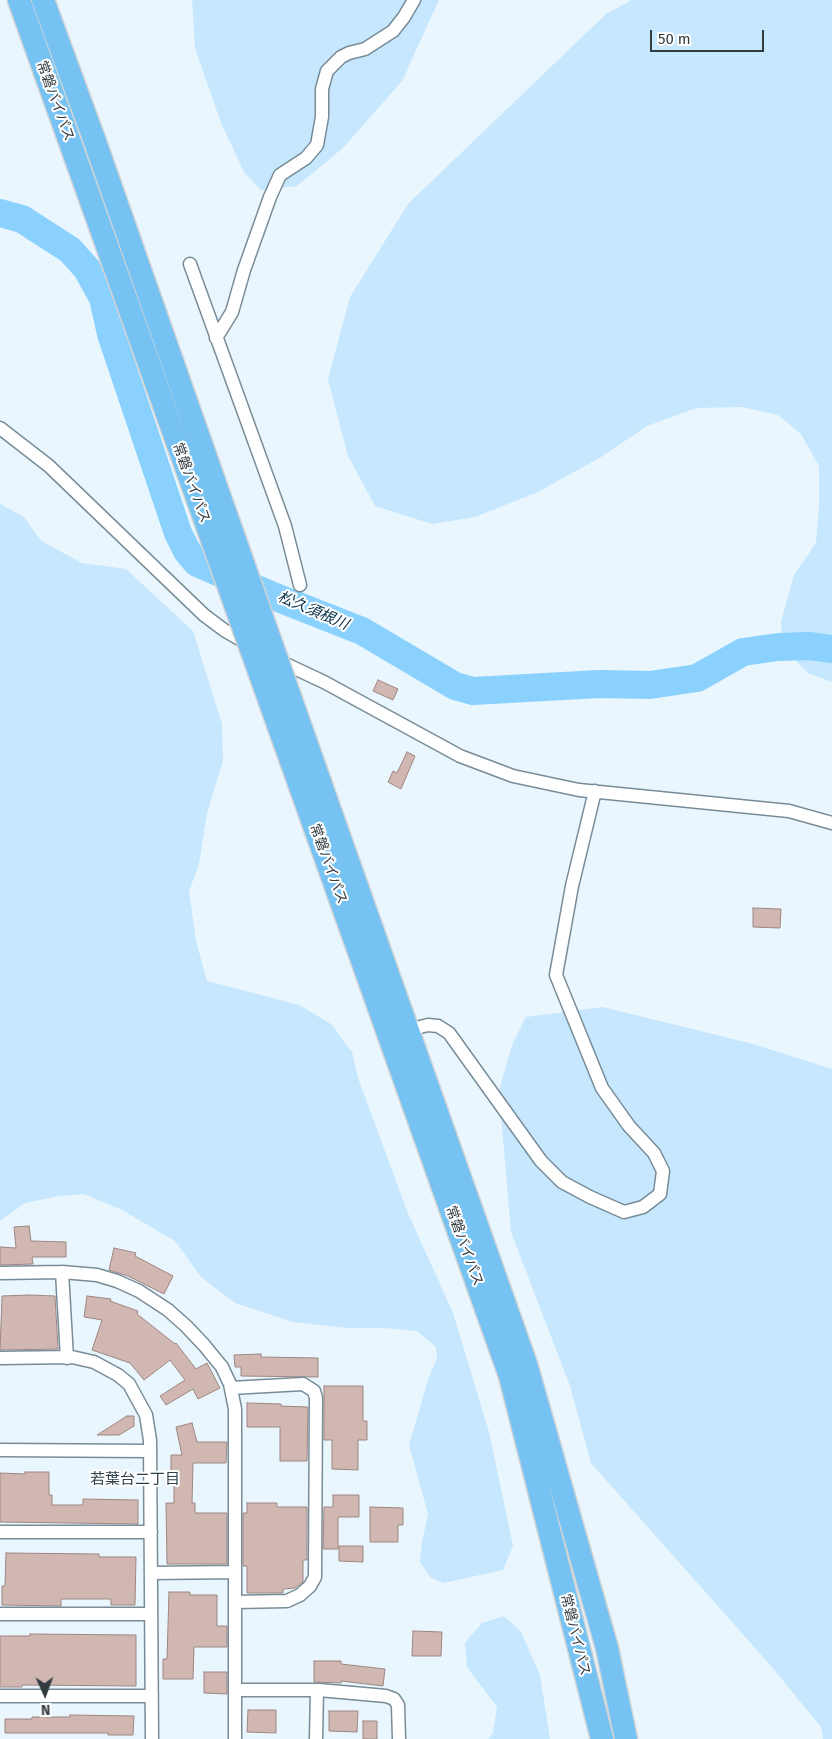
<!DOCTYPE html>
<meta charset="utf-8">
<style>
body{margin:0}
#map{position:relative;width:832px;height:1739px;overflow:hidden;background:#e9f6fe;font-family:"Fira Sans",sans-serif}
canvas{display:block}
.north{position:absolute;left:20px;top:1669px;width:50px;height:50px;-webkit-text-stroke:4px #fff;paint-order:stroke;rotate:178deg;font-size:14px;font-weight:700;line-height:20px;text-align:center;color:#323b40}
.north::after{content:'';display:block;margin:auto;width:18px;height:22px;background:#323b40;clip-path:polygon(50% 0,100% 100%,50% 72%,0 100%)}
.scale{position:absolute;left:650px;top:30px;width:114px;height:22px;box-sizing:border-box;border:2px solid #323b40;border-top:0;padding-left:6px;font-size:15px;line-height:18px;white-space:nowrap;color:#323b40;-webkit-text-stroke:4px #fff;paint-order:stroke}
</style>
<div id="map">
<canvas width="832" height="1739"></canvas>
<div class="north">N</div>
<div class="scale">50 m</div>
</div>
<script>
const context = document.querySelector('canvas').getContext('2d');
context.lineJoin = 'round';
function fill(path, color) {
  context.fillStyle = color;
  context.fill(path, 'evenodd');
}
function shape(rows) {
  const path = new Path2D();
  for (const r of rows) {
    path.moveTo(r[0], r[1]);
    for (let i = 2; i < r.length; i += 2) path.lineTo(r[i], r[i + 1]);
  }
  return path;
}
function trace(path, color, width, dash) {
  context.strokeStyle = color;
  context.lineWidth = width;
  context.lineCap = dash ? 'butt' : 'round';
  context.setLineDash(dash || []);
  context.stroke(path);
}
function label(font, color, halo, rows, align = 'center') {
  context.font = font + ' "Fira Sans","Noto Sans JP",sans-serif';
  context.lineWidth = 4;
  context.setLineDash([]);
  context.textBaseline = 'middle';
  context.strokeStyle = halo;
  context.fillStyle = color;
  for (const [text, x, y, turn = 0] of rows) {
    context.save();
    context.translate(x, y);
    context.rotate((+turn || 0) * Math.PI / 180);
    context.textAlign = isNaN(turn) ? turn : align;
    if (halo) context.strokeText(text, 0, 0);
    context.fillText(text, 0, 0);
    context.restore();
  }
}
fill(shape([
 [192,0,439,0,402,81,343,148,297,186,261,190,244,172,221,123,195,48],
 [632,0,832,0,832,682,808,673,784,649,781,622,794,575,816,543,819,505,819,466,801,434,778,415,742,407,696,408,647,426,601,457,538,492,475,517,432,524,375,506,348,456,328,379,350,297,408,204,606,14],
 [0,504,24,517,41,541,82,563,126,569,193,631,222,724,223,761,207,813,199,864,189,891,196,941,207,981,299,1005,331,1024,352,1052,358,1078,407,1211,453,1313,489,1432,513,1546,503,1570,443,1583,430,1577,420,1562,422,1542,428,1514,409,1445,428,1380,437,1358,436,1347,417,1331,384,1328,348,1328,293,1322,235,1303,201,1277,175,1241,122,1210,84,1194,59,1196,25,1203,0,1221],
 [603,1007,753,1044,832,1069,832,1739,823,1739,821,1727,771,1666,591,1463,570,1386,511,1232,499,1091,512,1045,526,1017],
 [504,1616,521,1632,540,1675,550,1739,488,1739,493,1733,497,1707,467,1667,465,1643,482,1623]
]), '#c6e7fe');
trace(shape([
 [0,213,22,219,70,250,87,269,103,298,111,334,178,533,187,551,197,563,273,596,362,631,455,686,473,691,599,684,650,685,697,678,743,652,778,647,809,646,832,649]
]), '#8ad1fd', 28);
const building = shape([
 [378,680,398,689,393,700,373,691,378,680],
 [407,752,415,756,401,789,388,782,393,771,397,773,407,752],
 [753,908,781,909,780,928,753,927,753,908],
 [29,1226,31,1241,66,1242,66,1257,32,1257,33,1264,0,1265,0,1247,16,1248,14,1227,29,1226],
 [114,1248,136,1253,135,1256,173,1276,164,1294,128,1276,109,1270,114,1248],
 [29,1295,55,1296,58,1349,0,1350,2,1296,29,1295],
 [87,1296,111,1299,110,1301,138,1311,137,1314,175,1344,176,1343,196,1369,207,1363,220,1388,198,1399,193,1389,166,1405,160,1396,185,1380,170,1360,144,1380,130,1363,92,1350,102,1320,84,1317,87,1296],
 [261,1354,261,1357,318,1358,318,1377,241,1376,241,1367,235,1367,234,1355,261,1354],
 [324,1386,363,1386,363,1421,367,1421,367,1440,358,1440,358,1470,332,1469,332,1440,324,1440,324,1386],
 [247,1403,281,1404,281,1406,308,1407,307,1461,280,1461,280,1427,247,1427,247,1403],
 [127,1416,134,1416,134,1426,119,1435,97,1435,127,1416],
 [192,1423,197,1442,227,1442,226,1463,193,1463,192,1503,195,1503,195,1513,227,1513,227,1564,167,1564,166,1503,174,1503,174,1471,171,1471,171,1455,182,1455,176,1427,192,1423],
 [25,1472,49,1472,49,1495,52,1495,52,1505,83,1505,83,1499,138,1500,138,1524,0,1522,0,1473,25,1474,25,1472],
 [333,1495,359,1495,359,1517,338,1517,338,1549,323,1549,324,1507,333,1507,333,1495],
 [247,1503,277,1503,277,1507,307,1507,307,1560,303,1560,303,1582,295,1588,283,1589,283,1593,247,1593,247,1566,243,1566,243,1513,247,1513,247,1503],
 [370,1507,403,1508,403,1525,398,1525,398,1542,370,1542,370,1507],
 [339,1546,363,1546,363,1562,339,1561,339,1546],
 [6,1553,99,1554,99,1557,136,1557,135,1605,111,1605,111,1599,61,1599,61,1606,2,1605,2,1586,5,1586,6,1553],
 [169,1592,190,1592,190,1595,217,1595,217,1626,227,1626,227,1647,194,1647,193,1679,163,1679,163,1659,167,1659,169,1592],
 [413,1631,442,1632,441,1656,412,1656,413,1631],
 [30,1634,136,1635,136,1686,22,1685,22,1687,0,1687,0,1636,30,1636,30,1634],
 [314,1661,341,1661,341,1664,385,1669,383,1686,341,1681,341,1683,314,1682,314,1661],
 [204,1672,227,1672,227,1694,204,1693,204,1672],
 [248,1710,276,1710,276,1733,247,1732,248,1710],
 [329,1711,358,1711,357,1732,329,1731,329,1711],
 [70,1715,134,1716,133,1735,108,1735,108,1733,5,1733,5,1719,32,1719,32,1717,70,1717,70,1715],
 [363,1721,377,1721,377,1739,363,1739,363,1721]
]);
fill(building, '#d0b7b2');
trace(building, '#9e8682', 1);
const street = shape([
 [190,264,285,526,300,585],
 [216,338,232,312,244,270,270,197,280,175,306,158,317,145,322,117,322,89,327,71,341,57,349,53,365,49,393,31,404,17,414,0],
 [0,428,49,466,204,615,224,630,248,644],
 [277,660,324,682,460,756,513,776,579,790,789,811,832,823],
 [408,1030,428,1025,438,1026,449,1033,541,1161,562,1182,590,1197,624,1212,643,1207,660,1194,663,1171,654,1153,629,1126,602,1088,556,975,572,886,595,791],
 [62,1272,67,1358],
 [0,1273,62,1272,97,1275,117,1281,139,1291,168,1310,186,1326,204,1345,222,1367,230,1384,235,1409,235,1739],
 [0,1358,72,1357,94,1362,118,1375,129,1384,146,1415,150,1440,152,1739],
 [231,1388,303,1384,314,1391,316,1398,315,1577,310,1586,300,1595,287,1601,235,1602],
 [0,1450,150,1451],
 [0,1532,151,1532],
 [151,1573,235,1572],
 [0,1614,151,1614],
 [235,1690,319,1690,386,1696,394,1699,398,1705,399,1739],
 [0,1696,152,1696],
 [316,1739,317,1690]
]);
const highway = shape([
 [19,0,72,148],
 [43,0,94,139],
 [320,782,526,1364,607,1648,626,1739],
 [301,789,510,1376,602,1739]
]);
trace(street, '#788c98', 15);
trace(highway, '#d2d4d5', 25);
trace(street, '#fff', 12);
trace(highway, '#76c3f3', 22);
const highwayBridge = shape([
 [94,139,320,782],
 [72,148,301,789]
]);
trace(highwayBridge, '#d2d4d5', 25, []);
trace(highwayBridge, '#76c3f3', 22);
label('14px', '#323b40', '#fff', [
 ["常磐バイパス",55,101,70],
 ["常磐バイパス",191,483,70],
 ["常磐バイパス",328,864,70],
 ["常磐バイパス",464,1246,70],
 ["常磐バイパス",575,1635,76]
]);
label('italic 15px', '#063046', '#fff', [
 ["松久須根川",313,611,23]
]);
label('15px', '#2f404b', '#fff', [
 ["若葉台二丁目",135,1480]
]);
</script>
